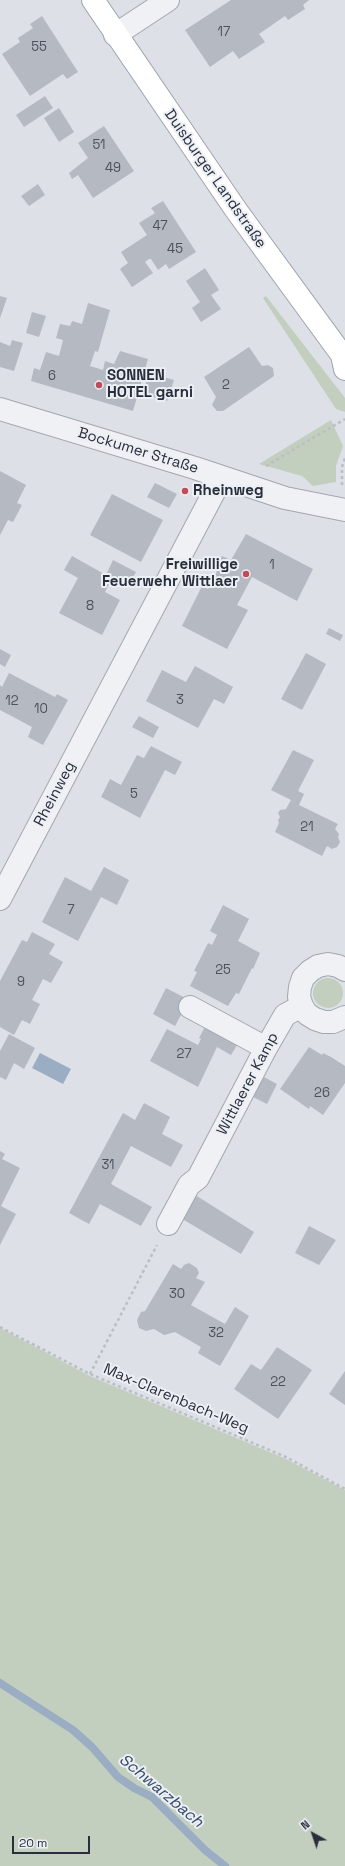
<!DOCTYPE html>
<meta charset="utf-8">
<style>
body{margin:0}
#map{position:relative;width:345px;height:1866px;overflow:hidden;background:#dde0e6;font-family:"Space Grotesk",sans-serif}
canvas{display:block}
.north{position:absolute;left:293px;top:1814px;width:40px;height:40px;-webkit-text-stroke:3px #eceff4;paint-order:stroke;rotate:320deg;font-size:11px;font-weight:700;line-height:16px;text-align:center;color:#282e3b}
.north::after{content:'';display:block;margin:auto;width:14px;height:18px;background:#282e3b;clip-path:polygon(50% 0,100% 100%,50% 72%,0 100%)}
.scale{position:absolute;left:12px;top:1836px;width:78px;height:18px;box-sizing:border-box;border:2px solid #282e3b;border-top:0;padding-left:5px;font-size:12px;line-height:14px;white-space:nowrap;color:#282e3b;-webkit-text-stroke:3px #eceff4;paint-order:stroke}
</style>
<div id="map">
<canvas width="345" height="1866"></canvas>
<div class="north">N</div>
<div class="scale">20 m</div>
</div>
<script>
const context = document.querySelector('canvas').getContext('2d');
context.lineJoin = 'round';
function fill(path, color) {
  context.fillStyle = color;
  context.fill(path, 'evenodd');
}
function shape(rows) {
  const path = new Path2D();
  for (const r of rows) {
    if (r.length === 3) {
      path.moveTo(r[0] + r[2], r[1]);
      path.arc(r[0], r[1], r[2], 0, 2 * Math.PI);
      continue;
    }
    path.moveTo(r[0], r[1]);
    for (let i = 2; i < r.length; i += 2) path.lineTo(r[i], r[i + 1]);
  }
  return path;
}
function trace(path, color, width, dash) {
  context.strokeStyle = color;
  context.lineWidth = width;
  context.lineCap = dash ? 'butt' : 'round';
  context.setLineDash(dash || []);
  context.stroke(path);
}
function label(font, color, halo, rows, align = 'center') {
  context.font = font + ' "Space Grotesk",sans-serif';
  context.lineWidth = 4;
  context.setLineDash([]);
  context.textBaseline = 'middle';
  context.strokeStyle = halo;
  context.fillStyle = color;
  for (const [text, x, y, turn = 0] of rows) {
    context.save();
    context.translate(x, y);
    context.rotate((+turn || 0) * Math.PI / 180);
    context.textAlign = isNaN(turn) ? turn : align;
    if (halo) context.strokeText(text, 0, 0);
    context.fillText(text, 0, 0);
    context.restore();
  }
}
fill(shape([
 [266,296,345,398,345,412,336,409,263,298],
 [331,420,343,446,336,466,336,482,313,486,302,476,259,464],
 [328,993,15],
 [0,1328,90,1376,286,1459,345,1490,345,1866,0,1866]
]), '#c2cfbf');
fill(shape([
 [40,1053,71,1069,63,1084,32,1068]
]), '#9aadc3');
trace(shape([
 [0,1683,73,1730,92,1747,118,1777,134,1788,152,1797,205,1850,225,1866]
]), '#9aadc3', 8);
fill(shape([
 [231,0,309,0,303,5,305,9,288,20,285,16,259,34,265,42,239,59,233,51,210,67,185,30],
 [42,16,78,72,67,79,63,74,30,96,2,54,20,42,18,38,33,28,30,24],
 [45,96,53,108,24,127,16,115],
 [59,108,74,132,59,142,44,118],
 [104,126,134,171,93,198,78,175,72,179,69,173,88,158,78,143],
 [38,184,45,195,29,206,21,196],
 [163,201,196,252,169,269,166,264,158,270,151,259,149,259,145,262,153,273,132,287,120,269,128,263,121,252,147,235,139,223,155,213,151,208],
 [205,268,219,290,211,295,221,309,201,322,192,308,200,302,186,281],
 [0,296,7,298,0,318],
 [88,303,110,310,98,352,95,351,90,366,103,370,105,361,114,364,120,351,148,359,133,411,31,381,34,368,40,370,46,352,59,356,63,340,56,338,60,324,70,326,72,321,82,324],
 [32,312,46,316,39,337,26,333],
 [12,340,23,343,14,371,0,367,0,342,10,346],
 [249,347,262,366,268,365,273,368,274,376,223,411,217,411,212,405,216,397,204,377],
 [149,373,174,380,167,401,143,394],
 [0,471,26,485,17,503,22,505,13,522,8,520,0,535],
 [155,483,177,494,169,508,147,497],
 [112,494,163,520,141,562,90,535],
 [246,534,313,569,297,601,252,577,237,605,248,610,227,649,182,626,202,586,208,589,221,563,219,562,222,556,231,560],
 [72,556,106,575,113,560,136,572,128,586,112,578,105,592,120,600,102,635,59,613,78,578,64,570],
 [329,628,343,635,340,641,326,634],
 [0,649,11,655,5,667,0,664],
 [306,653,326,664,302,710,281,699],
 [195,666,233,687,224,704,214,699,198,728,146,701,162,670,186,682],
 [9,673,55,697,57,694,68,700,43,745,28,737,32,727,0,710,0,685,2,687],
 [139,716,159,727,153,738,132,727],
 [151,746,182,762,175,775,165,770,140,818,101,797,110,779,121,785,137,755,144,758],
 [293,750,314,760,298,791,304,794,299,805,338,824,335,829,339,834,338,837,340,842,337,847,332,849,327,846,322,856,275,832,279,823,278,820,280,817,278,813,280,810,286,809,291,800,271,790],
 [104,867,129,880,117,905,101,897,78,941,42,922,65,877,91,891],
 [223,905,249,919,238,941,260,953,253,969,252,968,239,994,236,993,228,1006,190,986,197,972,194,971,208,943,212,945,217,935,210,931],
 [32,932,55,944,49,954,63,962,51,983,43,979,32,1000,40,1004,30,1024,22,1020,14,1035,0,1027,0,981,22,940,27,942],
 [166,988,189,1000,175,1026,153,1014],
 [207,1023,240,1040,231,1055,217,1047,198,1087,150,1061,167,1029,198,1045,201,1039,199,1038],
 [9,1034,35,1048,24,1069,14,1063,6,1080,0,1077,0,1051],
 [309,1047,322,1055,323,1053,331,1057,345,1066,345,1083,323,1115,310,1106,309,1109,280,1089],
 [264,1077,277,1084,267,1104,253,1097],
 [144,1103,170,1117,162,1134,183,1145,171,1167,131,1146,111,1184,152,1207,141,1226,100,1204,89,1224,69,1213,123,1113,135,1120],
 [0,1151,5,1154,2,1159,20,1168,1,1206,16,1214,0,1245],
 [192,1193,254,1232,241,1254,179,1217],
 [309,1226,336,1240,319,1265,295,1253],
 [189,1263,197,1268,199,1273,196,1278,205,1282,191,1305,225,1324,235,1307,249,1316,220,1366,198,1353,201,1347,175,1332,164,1335,154,1329,146,1331,139,1328,137,1320,141,1312,145,1311,173,1264,181,1269,184,1265],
 [277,1347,312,1370,278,1419,234,1389,251,1364,261,1370],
 [345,1371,345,1405,329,1394]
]), '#b5b9c2');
const minor = shape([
 [115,35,168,0],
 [0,409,195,468,285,498,345,510],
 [0,899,222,477],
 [345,970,338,966,328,964,318,966,310,971,303,978,300,987,299,997,302,1006,307,1014,315,1019,324,1022,333,1022,345,1017],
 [190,1007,266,1048],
 [168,1224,189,1185,198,1178,266,1048,285,1015,302,1006]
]);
const major = shape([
 [93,0,236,210,342,355,345,369]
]);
trace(minor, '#a3a7af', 24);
trace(major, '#9da4b0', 24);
trace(shape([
 [266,466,345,419],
 [342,485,342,467,345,458],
 [0,1327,90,1374,286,1457,345,1489],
 [90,1374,157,1245]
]), '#bbbec4', 2.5, [3, 3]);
trace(minor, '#eff1f4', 22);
trace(major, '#fff', 22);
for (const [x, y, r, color] of [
 [99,385,4,"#c34a5a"],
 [185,491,4,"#c34a5a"],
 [246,574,4,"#c34a5a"]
]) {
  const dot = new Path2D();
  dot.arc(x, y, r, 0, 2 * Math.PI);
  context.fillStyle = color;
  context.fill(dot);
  trace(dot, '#eceff4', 1.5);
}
label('13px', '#4b515d', null, [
 ["17",224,32],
 ["55",39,47],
 ["51",99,145],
 ["49",113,168],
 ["47",160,226],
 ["45",175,249],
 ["6",52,376],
 ["2",226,385],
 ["1",272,565],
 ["8",90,606],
 ["3",180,700],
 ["12",12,701],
 ["10",41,709],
 ["5",134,794],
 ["21",307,827],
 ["7",71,910],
 ["25",223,970],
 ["9",21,982],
 ["27",184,1054],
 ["26",322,1093],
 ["31",108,1165],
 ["30",177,1294],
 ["32",216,1333],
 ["22",278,1382]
]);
label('15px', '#282e3b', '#eceff4', [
 ["Duisburger Landstraße",215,179,55],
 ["Bockumer Straße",138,451,17],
 ["Rheinweg",55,794,-62],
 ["Wittlaerer Kamp",248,1084,-62],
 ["Max-Clarenbach-Weg",176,1399,23]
]);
label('bold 15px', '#282e3b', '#eceff4', [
 ["SONNEN",107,376],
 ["HOTEL garni",107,393],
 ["Rheinweg",193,491],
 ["Freiwillige",238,565,"right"],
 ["Feuerwehr Wittlaer",238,582,"right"]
], 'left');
label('italic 16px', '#354c6b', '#eceff4', [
 ["Schwarzbach",161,1791,40]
]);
</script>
